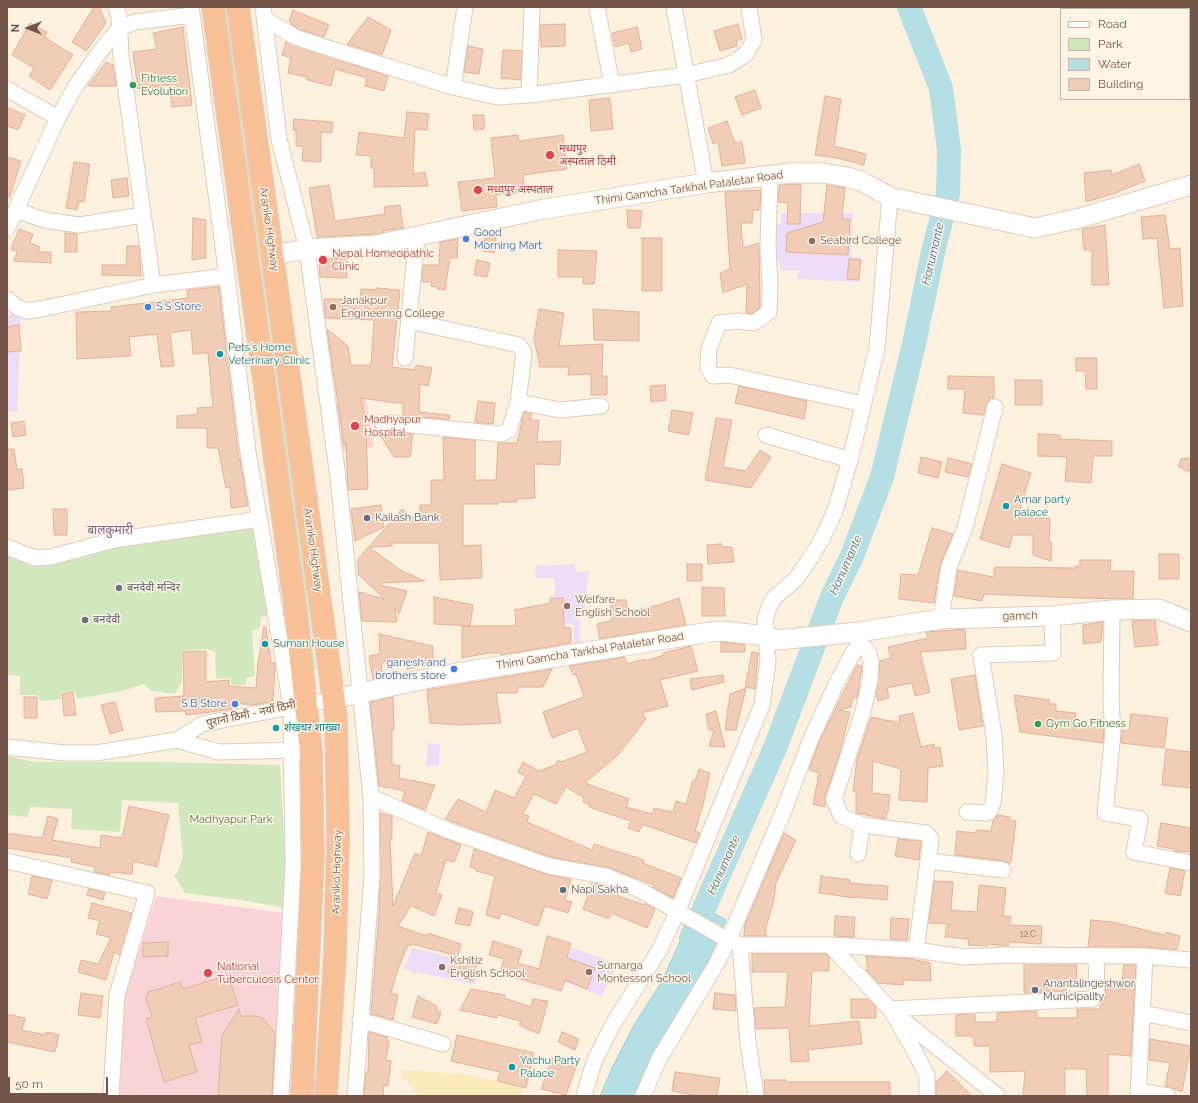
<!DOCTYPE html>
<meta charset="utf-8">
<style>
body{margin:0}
#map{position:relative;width:1198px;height:1103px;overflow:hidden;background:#fcf0df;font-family:Raleway,sans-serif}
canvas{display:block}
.frame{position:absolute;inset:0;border:8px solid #725548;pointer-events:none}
.legend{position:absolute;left:1060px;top:8px;width:130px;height:92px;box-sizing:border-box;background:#fff4e5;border:1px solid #c7b4a6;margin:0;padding:5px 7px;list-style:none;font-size:12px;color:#725548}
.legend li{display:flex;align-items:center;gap:8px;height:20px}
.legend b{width:20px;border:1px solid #c7b4a6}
.north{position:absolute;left:8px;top:8px;width:40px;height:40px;-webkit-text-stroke:3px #fff4e5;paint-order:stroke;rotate:270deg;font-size:11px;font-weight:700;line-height:16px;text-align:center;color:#725548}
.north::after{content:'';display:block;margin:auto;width:14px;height:18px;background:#725548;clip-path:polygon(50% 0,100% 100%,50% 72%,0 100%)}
.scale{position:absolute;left:8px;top:1077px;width:100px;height:18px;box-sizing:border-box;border:2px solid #725548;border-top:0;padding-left:5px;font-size:12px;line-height:14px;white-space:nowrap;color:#725548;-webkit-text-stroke:3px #fff4e5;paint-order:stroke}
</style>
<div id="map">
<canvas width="1198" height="1103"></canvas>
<div class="frame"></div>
<ul class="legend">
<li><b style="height:5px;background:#fff"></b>Road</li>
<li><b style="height:11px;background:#d1e8bf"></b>Park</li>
<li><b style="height:11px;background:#b5dfe4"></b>Water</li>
<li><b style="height:11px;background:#f1ccb7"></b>Building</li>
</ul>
<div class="north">N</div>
<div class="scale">50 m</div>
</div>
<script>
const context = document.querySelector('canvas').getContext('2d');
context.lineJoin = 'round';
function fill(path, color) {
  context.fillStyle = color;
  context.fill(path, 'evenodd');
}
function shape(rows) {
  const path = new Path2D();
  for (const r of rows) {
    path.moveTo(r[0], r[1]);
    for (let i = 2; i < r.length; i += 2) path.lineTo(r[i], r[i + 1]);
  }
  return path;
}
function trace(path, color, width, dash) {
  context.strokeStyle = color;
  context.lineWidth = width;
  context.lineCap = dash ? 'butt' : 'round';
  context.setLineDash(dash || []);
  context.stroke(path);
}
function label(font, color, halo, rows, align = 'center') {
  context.font = font + ' Raleway,"Noto Sans Devanagari",sans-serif';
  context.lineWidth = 3;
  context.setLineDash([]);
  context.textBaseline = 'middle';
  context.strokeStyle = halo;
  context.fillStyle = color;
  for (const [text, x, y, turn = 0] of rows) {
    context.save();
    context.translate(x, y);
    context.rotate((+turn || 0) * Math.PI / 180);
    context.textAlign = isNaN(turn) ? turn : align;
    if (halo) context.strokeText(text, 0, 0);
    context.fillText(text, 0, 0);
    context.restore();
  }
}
fill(shape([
 [781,213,853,213,851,257,861,257,859,282,797,279,799,270,781,271,779,260,771,260,772,224,781,224],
 [21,313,17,412,7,411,7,315],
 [574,564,576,572,589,571,583,616,580,617,580,647,575,647,573,624,550,625,549,596,555,595,554,578,536,578,535,566],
 [428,743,440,744,439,765,426,766],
 [571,947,617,964,602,996,562,981],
 [412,948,478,964,476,984,404,970]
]), '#eddcf8');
fill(shape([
 [365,394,374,447,343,452,335,405],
 [156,896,283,913,282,1027,278,1096,120,1096,123,1003]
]), '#fad3d8');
fill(shape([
 [224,7,228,7,281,381,316,670,312,670,277,382],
 [256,523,269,615,261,617,260,628,252,631,255,676,246,678,246,685,232,685,230,678,216,679,215,651,206,649,182,651,182,681,175,694,152,691,143,684,126,690,77,699,75,691,61,693,61,699,39,701,38,695,20,695,20,676,7,675,7,550,35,562,114,545],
 [7,756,35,762,158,762,280,765,285,854,284,908,248,901,185,893,174,875,177,873,183,858,178,803,122,800,120,832,71,829,72,809,30,807,28,817,7,815]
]), '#d1e8bf');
fill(shape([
 [402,1070,463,1074,523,1087,521,1096,419,1096,406,1079,401,1078]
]), '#fbebba');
const water = shape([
 [697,904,726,920,699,981,649,1063,636,1096,600,1096,613,1066,634,1025,661,983,697,904]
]);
fill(water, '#b5dfe4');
trace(water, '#9bcfd6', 1);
trace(shape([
 [691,938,775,748,832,597,852,556,882,477,914,344,933,252,948,194,949,150,941,88,909,7]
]), '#b5dfe4', 24);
const building = shape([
 [94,7,99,7,106,23,86,51,72,42,94,7],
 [293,10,329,25,324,37,299,29,291,24,292,22,289,21,293,10],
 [368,17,391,30,382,55,347,44,368,17],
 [30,23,47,32,44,37,73,55,50,90,29,76,34,68,12,55,30,23],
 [565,24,565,46,541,47,540,25,565,24],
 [738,24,742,39,736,41,737,46,720,51,714,31,738,24],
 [183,27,192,105,172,107,170,85,138,89,133,52,157,49,153,33,183,27],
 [637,27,642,49,631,52,629,43,615,47,612,33,637,27],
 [286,42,388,76,384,91,365,86,367,78,335,69,331,86,307,80,307,77,288,73,291,58,282,55,286,42],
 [468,46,483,49,479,74,464,72,468,46],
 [503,50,522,51,521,80,501,78,503,50],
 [106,62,113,65,116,86,88,86,106,62],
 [755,90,761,108,742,115,735,97,755,90],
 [825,96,841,99,834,146,866,154,864,165,837,158,815,155,825,96],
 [610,98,613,129,591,131,589,100,610,98],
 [7,107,25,115,18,130,7,126,7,107],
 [407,112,429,114,427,130,415,129,413,174,425,172,428,186,374,187,374,168,371,168,371,156,356,155,359,132,404,138,407,112],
 [473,115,484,115,484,129,474,130,473,115],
 [294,119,333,122,332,133,321,132,321,162,302,161,303,146,296,146,296,130,293,130,294,119],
 [727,121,735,143,742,142,745,163,722,166,718,142,713,144,708,128,727,121],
 [518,135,519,141,563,135,567,169,523,175,525,191,496,195,497,207,462,211,458,182,495,178,491,138,518,135],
 [7,157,21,161,10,197,7,197,7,157],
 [74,162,90,164,84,202,79,201,77,210,66,208,74,162],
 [1139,164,1145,181,1113,194,1086,202,1084,173,1111,170,1112,175,1139,164],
 [127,178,129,196,113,198,111,180,127,178],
 [801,184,800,224,787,224,788,203,778,202,779,189,780,185,801,184],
 [329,185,335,221,385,214,384,207,400,205,403,228,383,231,384,232,375,234,317,237,309,188,329,185],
 [827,185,845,188,842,219,850,219,848,255,786,252,787,233,823,222,827,185],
 [761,190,760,210,753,210,752,223,741,223,743,248,759,243,760,307,752,314,746,313,747,284,723,293,720,273,730,269,725,192,761,190],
 [627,210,642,211,640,228,628,228,627,210],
 [1165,215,1170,249,1180,248,1183,306,1164,308,1157,238,1143,239,1141,217,1165,215],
 [193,218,206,220,206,258,192,260,193,218],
 [1105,225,1109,285,1092,285,1092,250,1084,250,1082,229,1105,225],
 [19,229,33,234,30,243,40,247,38,252,51,252,51,263,14,261,17,252,11,249,19,229],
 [497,230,494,253,483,251,486,233,497,230],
 [65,233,77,234,77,252,65,252,65,233],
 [642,238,662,238,662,291,642,291,642,238],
 [458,239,457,258,450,258,445,290,437,289,437,287,431,286,432,282,422,282,423,265,439,265,440,242,458,239],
 [127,246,139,246,141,276,102,275,102,265,126,265,127,246],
 [558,250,597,251,594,284,583,284,583,277,558,277,558,250],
 [347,258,347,278,320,277,319,259,347,258],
 [849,259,861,260,859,280,847,279,849,259],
 [477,260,490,263,487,277,474,275,477,260],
 [219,287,239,459,240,459,248,506,231,508,230,487,226,488,218,448,207,448,207,428,177,428,177,416,198,414,197,408,213,407,208,353,193,354,191,330,170,333,174,366,161,367,157,334,129,337,131,356,77,359,76,312,112,311,111,307,188,298,187,290,219,287],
 [377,288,400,290,392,367,415,370,416,365,432,368,428,386,420,384,419,412,450,415,449,420,403,415,403,404,361,398,366,426,368,489,348,490,346,443,344,444,327,329,348,346,351,365,371,365,374,320,325,318,324,299,360,299,361,289,377,290,377,288],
 [539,309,564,313,559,346,603,344,602,376,607,376,607,395,591,395,591,374,568,375,569,367,540,367,534,339,539,309],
 [593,309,639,312,639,341,594,340,593,309],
 [19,325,21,351,7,352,7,327,19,325],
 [1076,358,1097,358,1097,389,1086,389,1085,371,1076,371,1076,358],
 [948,376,994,377,994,398,990,397,984,415,963,413,965,389,948,389,948,376],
 [1015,380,1042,380,1042,405,1015,405,1015,380],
 [665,385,666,400,651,402,650,386,665,385],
 [739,386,807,401,804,419,735,403,739,386],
 [478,401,495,403,493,424,475,422,478,401],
 [672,410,693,413,689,435,668,431,672,410],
 [524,412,532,414,530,420,539,420,537,442,561,441,560,465,534,464,535,498,517,499,517,502,498,502,498,504,463,504,463,546,481,545,482,578,440,580,439,543,390,543,393,546,369,547,402,571,425,581,380,583,380,585,407,591,399,614,395,609,397,622,362,621,359,592,384,599,358,574,358,559,402,509,420,523,420,505,431,505,431,480,444,480,443,437,475,440,475,480,496,480,498,443,517,443,524,412],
 [716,418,732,420,723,467,746,471,760,450,771,457,751,488,705,480,716,418],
 [24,421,26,435,13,437,11,423,24,421],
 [375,427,381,431,413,434,410,457,394,457,375,427],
 [1038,434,1060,435,1059,439,1112,441,1112,456,1093,456,1091,483,1065,481,1067,457,1038,456,1038,434],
 [7,449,14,449,17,469,22,469,24,488,7,490,7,449],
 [921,457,942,462,938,478,918,473,921,457],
 [948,458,972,464,968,477,945,472,948,458],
 [1191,458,1191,473,1178,466,1181,459,1191,458],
 [1002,464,1031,473,1018,517,1050,518,1049,543,1052,543,1051,561,1033,555,1033,535,1013,535,1009,548,980,539,1002,464],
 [381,505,384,527,355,541,351,509,381,505],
 [53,509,67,509,67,535,54,535,53,509],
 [932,528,953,534,940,565,934,603,899,599,901,574,918,575,932,528],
 [721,544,722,547,732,547,734,562,708,564,707,545,721,544],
 [1159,554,1179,554,1179,579,1159,579,1159,554],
 [1080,560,1111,560,1110,571,1134,571,1133,599,1077,598,984,594,982,601,954,596,958,570,993,577,995,567,1076,568,1076,566,1080,566,1080,560],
 [687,564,702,564,702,581,687,581,687,564],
 [702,587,724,588,725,616,702,616,702,587],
 [434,597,473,605,470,626,434,624,434,597],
 [563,598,564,627,571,628,571,643,501,655,501,653,489,653,462,658,462,626,516,626,515,610,550,603,550,599,563,598],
 [679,598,686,625,600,639,597,624,611,621,611,600,626,600,628,612,659,605,679,598],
 [1155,620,1158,645,1135,647,1132,621,1155,620],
 [1103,622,1101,642,1083,644,1083,625,1103,622],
 [264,627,266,627,271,663,275,663,275,668,273,701,254,705,232,703,232,709,203,713,186,715,185,711,156,712,155,698,184,696,183,652,206,651,206,682,229,680,229,686,256,688,258,663,264,627],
 [965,629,966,649,920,652,930,692,915,696,912,683,887,688,889,698,878,701,876,693,880,661,891,658,888,647,928,638,926,632,965,629],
 [379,634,433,646,433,664,407,669,407,659,381,663,383,677,373,679,369,656,380,654,379,634],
 [721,642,745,645,745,652,721,652,721,642],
 [691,646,698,671,660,680,668,706,642,713,646,719,619,754,585,783,629,799,626,807,652,814,654,808,673,812,676,801,686,804,693,780,695,781,699,769,710,773,702,809,695,831,700,833,696,843,642,824,639,832,628,828,631,821,589,807,590,805,583,802,584,798,566,787,556,804,534,794,523,814,529,816,527,822,592,850,594,844,644,860,643,863,681,878,673,898,653,887,654,885,609,868,551,857,445,819,458,799,486,812,495,790,514,798,526,777,518,772,523,762,539,771,555,765,558,760,561,762,587,752,578,728,552,738,543,712,584,697,576,674,574,675,569,666,625,657,627,664,645,659,645,661,664,655,663,653,691,646],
 [752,652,758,653,755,689,745,687,752,652],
 [857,665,862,666,857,698,853,698,851,707,839,710,850,712,838,759,825,796,825,807,813,804,819,773,809,770,818,744,857,665],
 [552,669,543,687,518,687,517,693,496,693,501,723,458,725,430,723,427,690,552,669],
 [723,675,724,682,692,690,690,679,723,675],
 [975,675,983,726,959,730,951,679,975,675],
 [746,688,736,730,725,730,730,694,746,688],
 [73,692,76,715,64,716,62,694,73,692],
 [1014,695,1050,700,1049,704,1056,704,1056,711,1076,713,1074,725,1104,728,1103,743,1020,732,1014,695],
 [24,697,37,697,37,718,24,718,24,697],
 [393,697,394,730,392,730,392,764,400,766,399,778,435,785,425,810,402,801,405,791,379,786,370,702,393,697],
 [115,702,123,730,110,734,101,705,115,702],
 [716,711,725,747,709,746,714,730,709,730,706,714,716,711],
 [913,713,921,747,934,744,934,748,940,747,943,766,928,768,927,802,899,800,901,769,873,761,872,793,890,795,888,812,886,812,886,819,856,813,856,792,853,791,857,759,871,717,900,723,899,716,913,713],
 [1131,714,1168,718,1164,748,1121,743,1122,730,1129,731,1131,714],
 [1166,749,1191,752,1191,788,1162,785,1166,749],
 [129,806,169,815,157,867,133,861,132,874,110,872,110,875,94,872,95,867,71,862,72,858,7,848,7,833,42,838,48,816,58,819,52,840,100,848,101,835,122,838,129,806],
 [380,813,392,816,392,839,390,839,393,906,415,853,421,856,428,832,461,845,454,862,446,860,436,893,442,895,434,916,411,906,398,926,427,936,428,933,461,944,458,956,412,944,411,946,408,945,398,969,391,993,398,995,393,1020,371,1014,379,914,380,813],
 [998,815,1010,817,1010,820,1016,821,1011,862,1009,864,1004,861,955,855,957,831,976,833,976,830,991,831,993,820,998,815],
 [1161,823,1191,828,1191,852,1174,851,1174,849,1157,846,1161,823],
 [784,833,796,840,776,883,773,904,766,927,766,936,744,936,745,924,784,833],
 [898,839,921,841,919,860,895,856,898,839],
 [474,849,546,874,571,879,565,900,572,902,568,913,545,906,538,926,501,913,499,919,486,915,495,876,476,871,476,869,470,867,474,849],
 [1170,868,1185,871,1180,896,1165,893,1170,868],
 [32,876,52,880,47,899,28,894,32,876],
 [821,876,850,880,850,883,888,886,887,900,855,897,855,898,819,893,821,876],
 [934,881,953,882,951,910,977,912,979,885,1006,888,1003,916,1011,916,1010,925,1042,926,1041,944,1009,942,1008,946,988,944,987,946,968,945,969,939,945,937,947,924,929,923,934,881],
 [592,883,603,885,619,891,618,896,645,905,645,903,655,909,647,928,611,913,609,919,583,909,592,883],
 [89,889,105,893,103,900,87,895,89,889],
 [92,903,132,913,120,955,114,952,106,980,78,972,81,960,98,964,111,938,96,934,100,921,88,918,92,903],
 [459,908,473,912,470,926,455,923,459,908],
 [835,916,855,917,854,937,834,936,835,916],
 [891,918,909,919,907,940,890,939,891,918],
 [1091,920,1113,922,1165,935,1166,932,1180,936,1177,950,1145,947,1088,947,1091,920],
 [547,936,571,943,567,958,595,968,587,989,565,980,561,991,500,973,504,959,489,955,493,941,522,950,518,963,539,969,547,936],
 [168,942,168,956,143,957,143,943,168,942],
 [752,954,826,954,829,957,829,971,812,971,809,1026,859,1021,862,1044,808,1050,809,1061,791,1062,789,1028,756,1029,754,1008,785,1007,788,972,752,972,752,954],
 [866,956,912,959,930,963,931,981,903,980,903,985,878,983,866,970,868,970,866,956],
 [452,960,476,966,473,981,448,973,452,960],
 [1024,965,1077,965,1076,983,1066,982,1066,991,1024,993,1024,965],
 [1124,965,1136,965,1131,1056,1108,1054,1108,1096,1087,1096,1086,1069,1065,1069,1065,1096,1023,1096,1025,1071,990,1072,990,1046,974,1046,973,1036,956,1036,956,1015,975,1014,975,1022,997,1022,997,1013,1037,1011,1037,1018,1077,1018,1077,1009,1099,1009,1105,998,1106,981,1122,983,1124,965],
 [228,975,238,1005,195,1018,202,1042,189,1045,197,1072,164,1082,146,1019,152,1017,146,999,148,992,180,982,183,989,228,975],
 [471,989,505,995,504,998,531,1007,533,999,548,1001,539,1034,519,1025,521,1021,498,1015,497,1018,460,1010,471,989],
 [81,993,103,996,100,1018,78,1015,81,993],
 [715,993,735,995,736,1011,713,1009,715,993],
 [418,996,437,1006,436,1010,441,1012,437,1024,412,1017,418,996],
 [851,999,868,999,876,1007,876,1018,851,1018,851,999],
 [239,1009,241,1016,256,1016,263,1018,275,1033,272,1096,218,1096,222,1035,239,1009],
 [7,1014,25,1018,22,1030,46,1035,46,1032,59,1035,55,1052,7,1042,7,1014],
 [369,1032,387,1037,389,1043,386,1060,391,1061,388,1086,384,1085,383,1096,364,1096,366,1072,368,1072,369,1032],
 [562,1032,579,1039,575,1050,558,1042,562,1032],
 [457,1035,534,1053,526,1088,497,1081,500,1072,451,1061,457,1035],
 [1150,1039,1191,1046,1182,1092,1165,1086,1170,1063,1149,1060,1150,1039],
 [552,1058,577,1064,566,1095,541,1089,552,1058],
 [947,1071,972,1096,936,1096,936,1082,947,1071],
 [675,1072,720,1078,717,1096,693,1096,693,1095,672,1091,675,1072],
 [764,1080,786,1080,786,1082,890,1082,890,1096,765,1096,764,1080]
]);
fill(building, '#f1ccb7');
trace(building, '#e3b298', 1);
const minor = shape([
 [116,7,119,16,121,55,153,285],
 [191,7,227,276,248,452,291,706,293,866,281,1096],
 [263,7,279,139,307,249,338,477,371,797,372,876,355,1096],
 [597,7,612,85],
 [674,7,706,183],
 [265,19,295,37,322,46,453,87,497,97,529,95,686,75,729,65,746,54,754,40,749,7],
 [453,87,465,7],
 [7,89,58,118],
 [529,95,532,9],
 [770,175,768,247,770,284,769,312,754,323,738,321,719,323,709,349,708,368,713,376,729,375,863,404],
 [16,210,44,220,79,225,143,215],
 [7,229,58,118,75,87,105,45,120,28,135,22,192,15],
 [7,299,17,307,27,311,41,309,153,285,227,276],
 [409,321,519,345,524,353,518,402,560,410,601,406],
 [405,358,417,237],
 [382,422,501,434,509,430,518,402],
 [766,435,850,460],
 [7,547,35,558,51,557,114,540,260,519],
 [1112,610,1111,702,1113,733,1105,813,1140,819,1134,852,1191,863],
 [941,619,949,567,965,528,995,407],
 [859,646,863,646,868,651,871,662,870,680,863,711,834,799,841,816,862,825,926,833,931,839,916,950],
 [177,740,218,752,302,750],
 [7,747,65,753,96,753,177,740,202,724,333,699],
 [371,797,447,830,549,866,606,876,640,890,721,936,740,945,830,945,916,950,963,957,1004,955,1145,956,1191,960],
 [967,812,986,813,989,812,993,803,996,775,994,736,981,655,1053,653,1052,616],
 [858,854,862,825],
 [7,861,147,893,117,995,111,1096],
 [928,861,1003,870],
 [740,945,748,1042,756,1096],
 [830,945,890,1009,909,1041,927,1075,927,1096],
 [890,1009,1093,999,1097,995,1096,956],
 [1143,1013,1191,1023],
 [898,1016,998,1096],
 [360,1020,443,1044],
 [1139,1091,1168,1096],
 [584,1096,594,1062,612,1026,660,949,678,910,762,705,768,661,765,620,769,607,774,598,796,579,809,560,822,539,835,511,850,460,877,348,890,197],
 [643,1096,659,1059,717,963,729,939,784,810,810,741,837,682,853,653,859,646,859,632],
 [1138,1096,1145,956]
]);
const tertiary = shape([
 [273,255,307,249,376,245,539,210,706,183,791,173,823,173,847,177,861,181,890,197,1035,228,1080,218,1191,185],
 [333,699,439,676,710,632,723,631,766,636,778,640,859,632,941,619,1052,616,1112,610,1159,609,1191,622]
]);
const trunk = shape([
 [213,7,295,605,311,751,313,854,302,1096],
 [238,7,336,717,338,838,335,956,326,1096]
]);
trace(minor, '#dfccbc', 17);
trace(tertiary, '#dfccbc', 21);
trace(trunk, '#dad3cf', 24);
trace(minor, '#fff', 15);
trace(tertiary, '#fff', 19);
trace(trunk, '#f8c096', 22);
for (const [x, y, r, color] of [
 [133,85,4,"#2e9e5b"],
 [550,155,5,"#e0444e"],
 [478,190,5,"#e0444e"],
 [466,239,4,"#3f7fe0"],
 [812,241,4,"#8d6e63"],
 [323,260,5,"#e0444e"],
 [148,307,4,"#3f7fe0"],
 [333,307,4,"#8d6e63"],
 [220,354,4,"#0f9aa8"],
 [355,426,5,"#e0444e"],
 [1006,506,4,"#0f9aa8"],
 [367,518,4,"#5c6f8a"],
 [119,588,4,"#6b7280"],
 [567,606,4,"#8d6e63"],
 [85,620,4,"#6b7280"],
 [265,644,4,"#0f9aa8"],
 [454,669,4,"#3f7fe0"],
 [235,704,4,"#3f7fe0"],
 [1038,724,4,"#2e9e5b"],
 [276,728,4,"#0f9aa8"],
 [563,890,4,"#5c6f8a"],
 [442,967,4,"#8d6e63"],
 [589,972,4,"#8d6e63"],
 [208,973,5,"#e0444e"],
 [1035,990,4,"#5c6f8a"],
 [512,1067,4,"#0f9aa8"]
]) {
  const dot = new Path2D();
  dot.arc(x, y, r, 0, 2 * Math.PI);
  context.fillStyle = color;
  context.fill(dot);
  trace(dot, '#fff4e5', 1.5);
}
label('9px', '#927364', null, [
 ["12.C",1028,934]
]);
label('11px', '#27864d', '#fff4e5', [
 ["Fitness",141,79],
 ["Evolution",141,92],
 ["Gym Go Fitness",1046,724]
], 'left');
label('11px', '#be3a42', '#fff4e5', [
 ["मध्यपुर",559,149],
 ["अस्पताल ठिमी",559,162],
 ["मध्यपुर अस्पताल",487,190],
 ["Nepal Homeopathic",332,254],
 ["Clinic",332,267],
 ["Madhyapur",364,420],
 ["Hospital",364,433],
 ["National",217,967],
 ["Tuberculosis Center",217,980]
], 'left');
label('11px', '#725548', '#fff4e5', [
 ["Thimi Gamcha Tarkhal Pataletar Road",689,188,-8],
 ["Araniko Highway",269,229,82],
 ["Araniko Highway",313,550,82],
 ["gamch",1020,616,-1],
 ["Thimi Gamcha Tarkhal Pataletar Road",590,651,-9],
 ["पुरानो ठिमी - नयाँ ठिमी",251,714,-12],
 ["Araniko Highway",337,872,-89]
]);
label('11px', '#366cbe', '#fff4e5', [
 ["Good",474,233],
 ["Morning Mart",474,246],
 ["S.S Store",156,307],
 ["ganesh and",446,663,"right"],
 ["brothers store",446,676,"right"],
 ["S.B Store",227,704,"right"]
], 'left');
label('11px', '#785e54', '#fff4e5', [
 ["Seabird College",820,241],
 ["Janakpur",341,301],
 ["Engineering College",341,314],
 ["Welfare",575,600],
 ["English School",575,613],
 ["Kshitiz",450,961],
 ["English School",450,974],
 ["Sumarga",597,966],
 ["Montessori School",597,979]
], 'left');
label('11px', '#0d838f', '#fff4e5', [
 ["Pets's Home",228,348],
 ["Veterinary Clinic",228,361],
 ["Amar party",1014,500],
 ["palace",1014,513],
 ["Suman House",273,644],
 ["शंखधर शाख्वा",284,728],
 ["Yachu Party",520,1061],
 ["Palace",520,1074]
], 'left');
label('11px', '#4e5e75', '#fff4e5', [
 ["Kailash Bank",375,518],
 ["Napi Sakha",571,890],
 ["Anantalingeshwor",1043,984],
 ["Municipality",1043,997]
], 'left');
label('11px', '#5b616d', '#fff4e5', [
 ["बनदेवी मन्दिर",127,588],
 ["बनदेवी",93,620]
], 'left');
label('11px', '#527840', '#fff4e5', [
 ["Madhyapur Park",231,820]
]);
label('italic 12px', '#3f767f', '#fff4e5', [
 ["Hanumante",933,254,-77],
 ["Hanumante",846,565,-66],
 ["Hanumante",724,865,-66]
]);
label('12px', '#836395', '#fff4e5', [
 ["बालकुमारी",110,530]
]);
</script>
